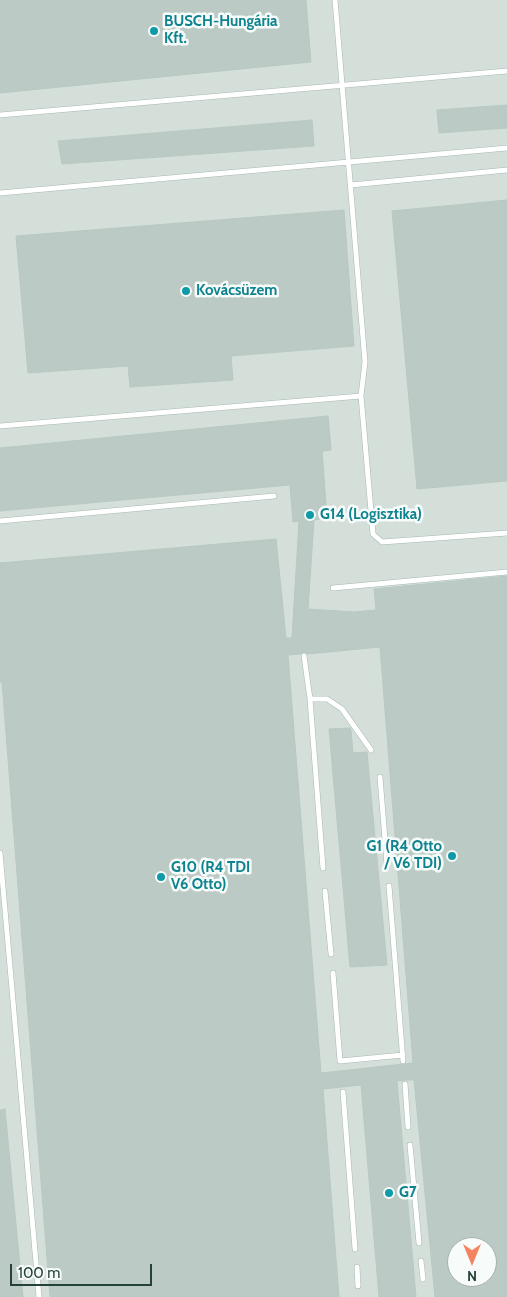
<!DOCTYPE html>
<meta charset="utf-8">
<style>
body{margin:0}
#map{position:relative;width:507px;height:1297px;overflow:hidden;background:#e6efeb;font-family:Cabin,sans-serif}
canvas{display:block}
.north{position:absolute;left:447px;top:1237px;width:50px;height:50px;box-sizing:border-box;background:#f7fbf9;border:1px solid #a3b1ad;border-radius:50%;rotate:180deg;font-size:14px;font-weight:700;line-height:20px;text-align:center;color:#24423a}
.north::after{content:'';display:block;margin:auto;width:18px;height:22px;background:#f4845f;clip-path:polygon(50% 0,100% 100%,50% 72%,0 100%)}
.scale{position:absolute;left:10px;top:1264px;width:142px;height:22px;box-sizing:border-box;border:2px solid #24423a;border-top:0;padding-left:6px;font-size:15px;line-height:18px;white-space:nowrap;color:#24423a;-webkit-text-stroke:4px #f7fbf9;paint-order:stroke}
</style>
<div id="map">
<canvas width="507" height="1297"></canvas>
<div class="north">N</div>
<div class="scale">100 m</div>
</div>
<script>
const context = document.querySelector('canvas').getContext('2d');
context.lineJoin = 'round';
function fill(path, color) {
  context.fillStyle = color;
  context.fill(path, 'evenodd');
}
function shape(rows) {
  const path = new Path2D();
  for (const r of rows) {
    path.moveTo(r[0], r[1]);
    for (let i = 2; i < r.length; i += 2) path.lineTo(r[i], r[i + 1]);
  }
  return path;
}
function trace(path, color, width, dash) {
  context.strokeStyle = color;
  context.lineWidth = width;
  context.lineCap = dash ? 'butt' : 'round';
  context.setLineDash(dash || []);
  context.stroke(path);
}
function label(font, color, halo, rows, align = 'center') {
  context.font = font + ' Cabin,sans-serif';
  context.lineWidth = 5;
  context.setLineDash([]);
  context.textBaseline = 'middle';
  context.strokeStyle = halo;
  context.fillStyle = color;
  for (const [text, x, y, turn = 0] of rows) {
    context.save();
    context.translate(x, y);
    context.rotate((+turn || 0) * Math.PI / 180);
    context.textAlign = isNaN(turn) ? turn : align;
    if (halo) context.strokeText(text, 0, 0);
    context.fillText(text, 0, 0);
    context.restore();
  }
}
fill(shape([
 [0,0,507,0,507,1297,0,1297],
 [457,1247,487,1247,487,1277,457,1277]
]), '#d4dfda');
const building = shape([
 [0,0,306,0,311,62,0,93,0,0],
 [507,105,507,128,439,133,437,110,507,105],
 [312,120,314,146,62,164,58,141,312,120],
 [507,200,507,481,417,489,392,211,507,200],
 [344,210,354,346,231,356,233,380,130,387,128,366,28,373,16,236,344,210],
 [328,416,331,450,322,451,327,518,314,520,308,609,354,612,376,610,374,589,507,576,507,1297,435,1297,414,1080,405,1080,397,1081,416,1297,379,1297,361,1085,323,1089,339,1297,50,1297,2,682,0,682,0,563,276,539,286,638,292,638,299,521,293,522,290,485,0,511,0,448,328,416],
 [380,647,413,1063,321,1073,288,655,300,654,304,652,308,654,380,647],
 [457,1247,487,1247,487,1277,457,1277,457,1247],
 [350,728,351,730,353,753,367,752,387,965,350,967,329,729,350,728],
 [5,1109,23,1297,0,1297,0,1110,5,1109]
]);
fill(building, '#bbcac4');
trace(building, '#b8c9c2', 1);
const lane = shape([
 [335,0,365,362,361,396,373,534,382,542,507,533],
 [0,115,507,71],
 [351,185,507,170],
 [0,193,507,148],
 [0,426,361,396],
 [0,521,274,496],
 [333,588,507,572],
 [304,656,310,699],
 [380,777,387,865],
 [0,853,39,1297],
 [323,868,310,699,327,699,342,709,371,750],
 [389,886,403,1061],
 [325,891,331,954],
 [333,973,340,1061,403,1055],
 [405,1084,408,1127],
 [343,1092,355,1249],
 [410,1145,419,1243],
 [421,1261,423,1279],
 [357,1267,358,1286]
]);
trace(lane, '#a8b8b2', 6);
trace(lane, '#fff', 5);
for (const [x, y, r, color] of [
 [154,31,5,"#0f9aa8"],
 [186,291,5,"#0f9aa8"],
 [310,515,5,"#0f9aa8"],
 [452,856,5,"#0f9aa8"],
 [161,877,5,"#0f9aa8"],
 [389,1193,5,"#0f9aa8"]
]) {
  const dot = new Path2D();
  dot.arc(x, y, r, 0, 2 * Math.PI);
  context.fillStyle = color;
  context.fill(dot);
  trace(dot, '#f7fbf9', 2);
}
label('bold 15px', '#0d838f', '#f7fbf9', [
 ["BUSCH-Hungária",164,22],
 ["Kft.",164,39],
 ["Kovácsüzem",196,291],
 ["G14 (Logisztika)",320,515],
 ["G1 (R4 Otto",442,847,"right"],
 ["/ V6 TDI)",442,864,"right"],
 ["G10 (R4 TDI",171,868],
 ["V6 Otto)",171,885],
 ["G7",399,1193]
], 'left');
</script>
